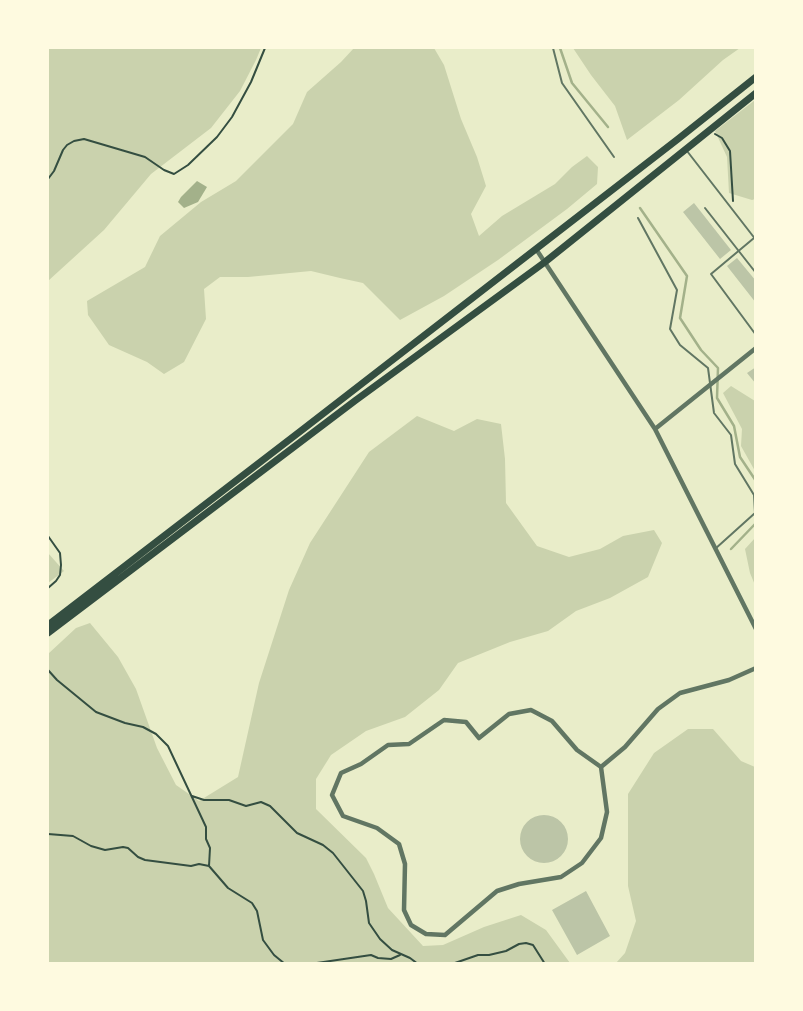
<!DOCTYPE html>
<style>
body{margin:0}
#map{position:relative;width:803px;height:1011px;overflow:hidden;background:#e9edc9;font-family:"Noto Serif",serif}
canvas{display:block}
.frame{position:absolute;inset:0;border:49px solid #fefae0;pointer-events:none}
</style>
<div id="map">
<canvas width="803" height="1011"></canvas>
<div class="frame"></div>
</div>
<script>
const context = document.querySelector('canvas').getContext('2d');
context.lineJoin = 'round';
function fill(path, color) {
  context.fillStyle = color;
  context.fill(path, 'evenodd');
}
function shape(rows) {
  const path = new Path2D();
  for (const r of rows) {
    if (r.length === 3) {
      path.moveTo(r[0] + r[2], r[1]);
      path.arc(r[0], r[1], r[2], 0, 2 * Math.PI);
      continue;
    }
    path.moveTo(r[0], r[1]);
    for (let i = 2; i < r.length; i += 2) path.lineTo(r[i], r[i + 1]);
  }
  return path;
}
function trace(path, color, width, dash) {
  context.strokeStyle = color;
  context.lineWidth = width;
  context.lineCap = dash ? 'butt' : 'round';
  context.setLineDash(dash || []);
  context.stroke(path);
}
fill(shape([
 [48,48,261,48,256,60,240,91,211,128,151,174,104,230,48,281],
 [354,48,434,48,444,65,461,119,477,157,486,186,471,214,479,236,502,216,555,184,572,167,587,156,598,167,597,184,567,209,498,260,444,296,400,320,363,283,340,278,311,271,248,277,220,277,204,289,206,319,184,362,164,374,147,362,109,345,88,315,87,301,145,267,160,236,201,202,236,181,293,124,307,92,341,62],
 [573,48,740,48,723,60,679,100,627,140,615,106,591,75],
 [755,100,755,199,752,200,729,193,727,157,715,131],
 [731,386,755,401,755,471,741,446,742,429,723,393],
 [417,416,454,431,477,419,501,424,505,459,506,503,537,546,569,557,600,549,623,536,654,530,662,543,648,577,610,598,576,611,548,631,510,642,458,663,439,690,405,717,366,731,331,755,316,779,316,809,366,858,374,874,388,908,423,946,443,945,484,927,521,915,546,930,570,963,48,963,48,654,76,628,90,623,118,657,136,689,157,748,176,785,199,801,238,777,259,683,289,590,310,543,369,452],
 [755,538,755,585,750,573,745,549],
 [48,553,64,571,48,583],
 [688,729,713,729,741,761,755,767,755,963,616,963,625,953,636,921,628,886,628,794,654,753]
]), '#cad2ad');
fill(shape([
 [197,181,207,187,198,202,184,208,178,202,181,197]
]), '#a3b18a');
trace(shape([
 [560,48,572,83,608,127],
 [640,208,687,276,680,318,701,350,718,368,717,398,734,426,740,457,756,481],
 [731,549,756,523]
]), '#a3b18a', 2.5);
fill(shape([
 [694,203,731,250,720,259,683,212],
 [737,258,756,281,756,303,727,266],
 [756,367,756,384,747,373],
 [544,839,24],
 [586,891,610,936,577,955,552,910]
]), '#bcc5a7');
trace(shape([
 [715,134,722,138,730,151,733,201],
 [48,179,54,171,63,150,67,145,74,141,84,139,145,157,164,170,174,174,188,165,217,137,232,117,251,82,265,48],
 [48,536,60,553,61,565,60,575,56,581,48,588],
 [48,670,57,680,96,712,125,723,143,727,156,734,168,746,206,827,206,839,210,848,209,866],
 [192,796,204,800,229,800,246,806,261,802,270,806,297,833,323,845,333,853,363,891,366,901,369,923,380,939,392,950,410,958,418,964],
 [48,834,73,836,91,846,105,850,123,847,128,848,138,857,145,860,191,866,199,864,209,866,228,888,252,903,257,911,263,940,274,955,285,964],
 [310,964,371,955,378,958,391,959,400,955],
 [452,964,478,955,489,955,506,951,519,944,526,943,533,945,545,964]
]), '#344e41', 2);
trace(shape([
 [553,48,562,83,614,157],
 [687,151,756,240],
 [705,208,756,273],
 [638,218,677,290,670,329,680,345,708,368,714,413,731,435,735,464,754,495,755,513,715,549],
 [754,238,711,274,756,335]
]), '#617663', 2);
trace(shape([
 [536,249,655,429,756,629],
 [655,429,756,348],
 [531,710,552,721,577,750,601,767,607,812,601,838,582,863,561,877,519,884,497,891,445,935,426,934,411,925,404,910,405,864,399,844,377,828,343,816,332,795,341,773,361,764,388,745,409,744,444,720,466,722,479,738,509,714,531,710],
 [601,767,625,747,658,709,680,693,729,680,756,668]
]), '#617663', 4.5);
trace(shape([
 [48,625,302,430,678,139,756,77],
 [48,633,356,400,545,262,756,93]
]), '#344e41', 7);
</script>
